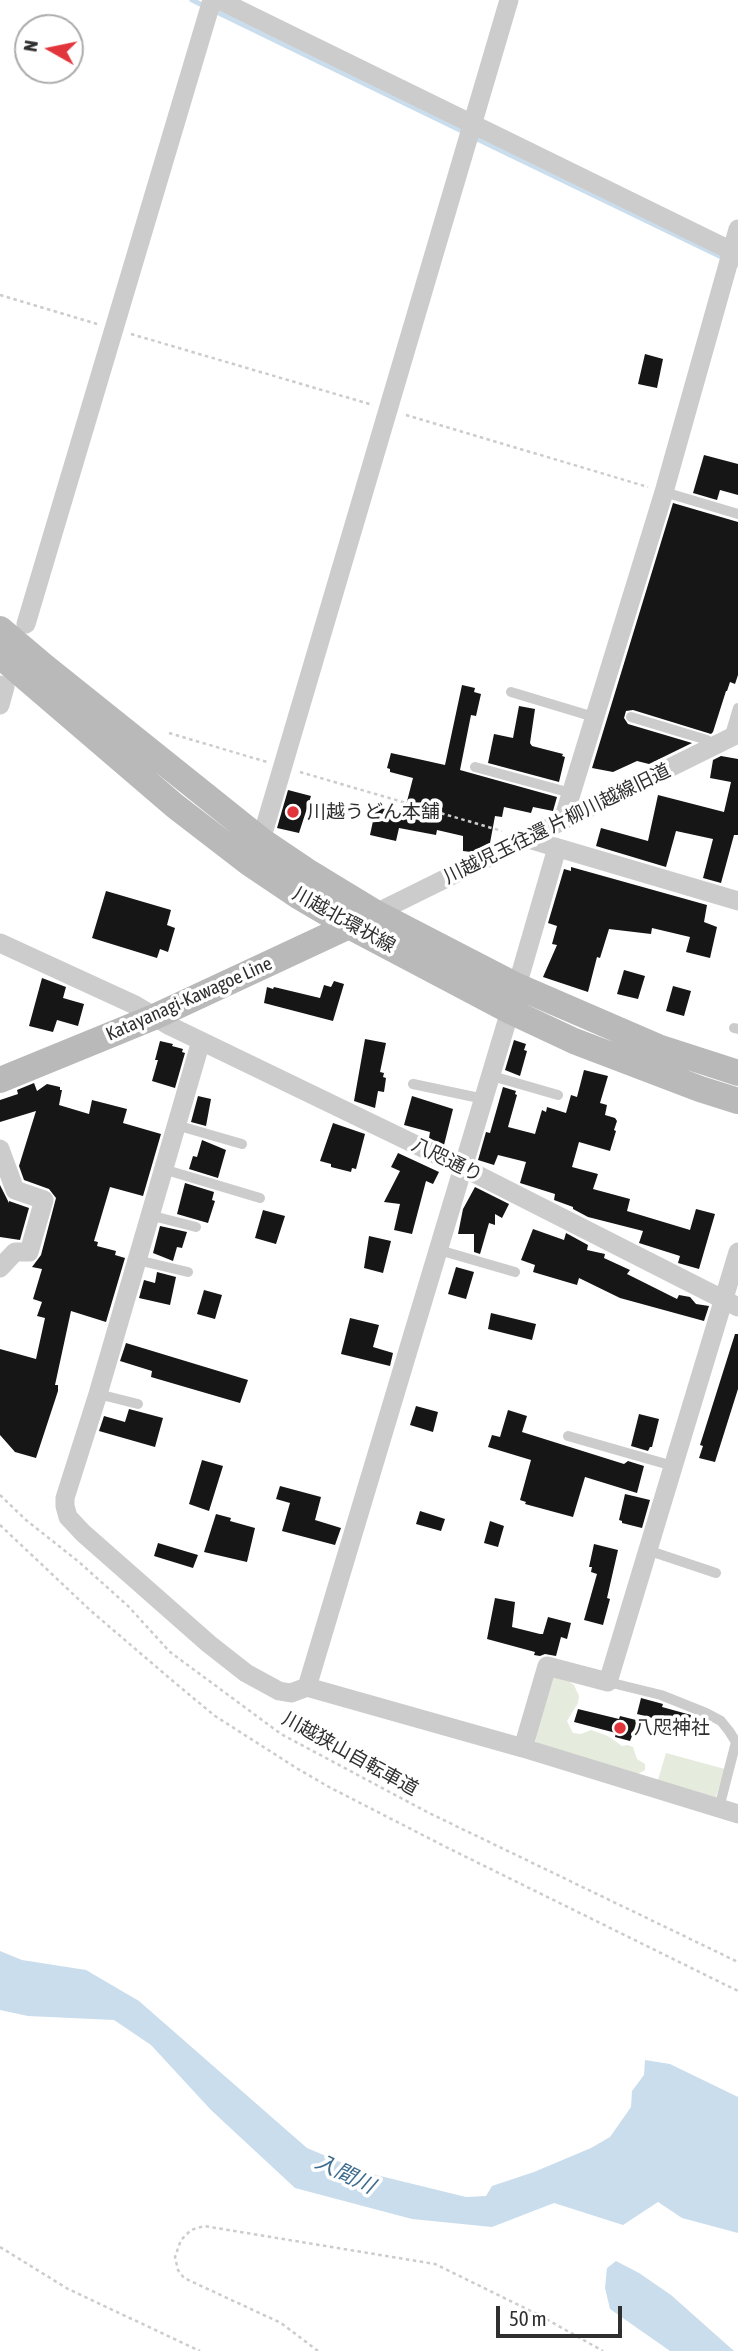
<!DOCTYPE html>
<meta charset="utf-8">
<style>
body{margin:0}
#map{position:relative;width:738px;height:2351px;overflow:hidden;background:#fff;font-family:"Asap Condensed",sans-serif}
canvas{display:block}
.north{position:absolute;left:14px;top:14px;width:70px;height:70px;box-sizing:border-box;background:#fff;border:2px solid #acacac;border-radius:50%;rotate:279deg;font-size:19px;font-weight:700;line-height:28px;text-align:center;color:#2f2f2f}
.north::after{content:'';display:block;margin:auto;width:24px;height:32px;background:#e2353b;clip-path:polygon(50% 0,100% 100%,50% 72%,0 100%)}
.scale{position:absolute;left:496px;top:2306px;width:126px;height:32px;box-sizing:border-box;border:4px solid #2f2f2f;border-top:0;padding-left:9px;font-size:21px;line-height:24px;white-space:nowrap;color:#2f2f2f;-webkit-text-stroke:5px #fff;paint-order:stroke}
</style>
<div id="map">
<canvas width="738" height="2351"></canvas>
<div class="north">N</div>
<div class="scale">50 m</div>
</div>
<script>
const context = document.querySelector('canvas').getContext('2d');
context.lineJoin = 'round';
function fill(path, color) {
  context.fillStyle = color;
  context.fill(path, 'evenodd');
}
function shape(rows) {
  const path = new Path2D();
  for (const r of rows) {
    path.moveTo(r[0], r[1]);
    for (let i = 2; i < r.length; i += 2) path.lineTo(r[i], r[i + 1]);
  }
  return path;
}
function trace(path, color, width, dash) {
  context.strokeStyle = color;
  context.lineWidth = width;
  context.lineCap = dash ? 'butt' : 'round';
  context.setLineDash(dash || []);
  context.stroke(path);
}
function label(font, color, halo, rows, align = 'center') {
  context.font = font + ' "Asap Condensed","Noto Sans JP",sans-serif';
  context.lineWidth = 7;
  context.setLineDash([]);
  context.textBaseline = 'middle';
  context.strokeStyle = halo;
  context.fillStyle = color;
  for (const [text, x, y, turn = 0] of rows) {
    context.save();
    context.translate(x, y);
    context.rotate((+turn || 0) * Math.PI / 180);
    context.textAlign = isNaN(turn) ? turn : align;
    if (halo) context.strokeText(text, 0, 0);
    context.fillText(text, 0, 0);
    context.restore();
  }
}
fill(shape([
 [560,1675,574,1685,579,1696,578,1703,567,1721,573,1733,581,1734,591,1730,608,1736,622,1746,628,1745,633,1747,637,1759,645,1764,645,1770,638,1774,537,1743,532,1737,551,1677],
 [666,1753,725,1769,715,1800,657,1783]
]), '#e5ecdd');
fill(shape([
 [0,1951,22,1960,86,1970,139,2001,307,2148,364,2172,466,2197,486,2196,492,2186,534,2172,591,2148,610,2137,631,2107,632,2091,644,2075,645,2060,670,2064,738,2097,738,2233,682,2218,658,2202,623,2225,554,2203,492,2227,412,2219,295,2188,211,2110,151,2045,114,2020,28,2016,0,2010],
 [616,2261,639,2273,671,2295,734,2351,670,2351,610,2309,605,2288,607,2268]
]), '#caddec');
trace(shape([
 [192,0,464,132],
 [473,137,738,265]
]), '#caddec', 5);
fill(shape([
 [645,354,663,359,657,388,638,384],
 [704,455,738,464,738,495,720,490,717,500,693,493],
 [673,503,738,522,738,675,735,684,730,682,727,691,726,691,713,732,711,734,633,710,626,711,624,718,628,724,692,743,649,764,637,761,613,772,592,768],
 [462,685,475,688,474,692,481,694,476,716,471,715,460,770,557,797,553,811,533,807,531,813,504,807,502,817,495,816,490,843,471,852,463,851,463,836,437,830,436,835,399,828,396,841,370,835,376,807,404,813,413,778,390,772,390,769,387,768,391,753,445,765],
 [519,706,535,709,530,743,532,746,563,754,562,756,565,757,559,782,488,763,494,734,513,738],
 [721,756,738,759,738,835,734,835,721,883,703,878,713,839,676,831,666,867,596,846,601,828,648,841,658,795,724,812,731,782,710,778,713,760],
 [288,790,311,796,299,833,277,828],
 [571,867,707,905,704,922,717,927,710,958,686,952,690,937,652,928,651,934,609,929,600,958,597,957,588,992,543,977,557,945,552,944,557,926,548,923,564,869,571,871],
 [106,891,171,910,167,925,175,928,168,952,160,949,157,958,92,938],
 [624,970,645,976,638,999,617,994],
 [42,978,66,987,63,998,84,1004,78,1026,57,1020,53,1032,29,1026],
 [334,981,344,984,333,1021,264,1003,267,987,273,989,274,987,320,998,324,985,331,987],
 [673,986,691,991,684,1016,666,1011],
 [365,1039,386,1043,380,1072,384,1073,383,1077,386,1078,384,1092,378,1091,375,1108,354,1101],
 [514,1040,526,1044,524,1050,527,1051,520,1076,505,1070],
 [160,1041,173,1044,172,1046,183,1049,182,1052,185,1053,175,1088,152,1081,158,1060,155,1060],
 [584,1070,608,1076,600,1103,607,1105,605,1115,615,1118,617,1121,614,1130,616,1131,610,1151,579,1142,572,1167,598,1174,593,1189,630,1199,627,1211,690,1230,696,1209,715,1214,699,1269,678,1263,680,1256,639,1243,643,1231,588,1217,573,1209,573,1207,554,1200,555,1194,520,1183,526,1162,498,1155,494,1165,478,1160,486,1132,490,1133,503,1087,516,1091,515,1094,517,1095,508,1127,535,1134,542,1110,546,1112,547,1107,566,1113,571,1095,577,1097],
 [34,1083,37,1091,47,1084,60,1087,60,1090,62,1090,59,1105,89,1114,92,1100,127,1109,123,1123,161,1134,143,1196,110,1187,94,1241,98,1242,97,1246,116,1251,115,1255,125,1258,106,1322,71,1311,55,1385,58,1385,58,1391,36,1458,15,1452,0,1435,0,1349,36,1359,45,1318,37,1316,42,1302,33,1299,42,1269,32,1267,41,1255,56,1198,49,1189,24,1180,19,1166,36,1111,0,1122,0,1100,18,1094,17,1090],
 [198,1096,211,1099,206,1126,191,1122],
 [412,1096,453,1109,444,1145,429,1138,430,1132,404,1125],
 [333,1123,365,1134,356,1169,352,1168,351,1172,331,1167,331,1164,320,1161],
 [202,1140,226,1150,218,1178,189,1169,193,1156,197,1157],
 [398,1153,439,1172,433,1184,426,1181,412,1234,394,1230,400,1204,384,1202,400,1171,391,1167],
 [185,1183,214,1192,212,1200,215,1201,208,1223,177,1214],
 [0,1185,9,1203,9,1201,29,1208,20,1240,0,1237],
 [475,1187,509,1204,502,1218,495,1214,495,1225,489,1223,480,1254,474,1252,474,1234,458,1234,463,1209],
 [263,1210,285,1216,276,1244,255,1238],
 [160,1226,187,1232,182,1248,177,1247,173,1261,153,1253],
 [533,1229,564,1240,566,1233,588,1245,587,1250,605,1254,604,1258,630,1270,627,1274,677,1299,679,1295,690,1297,696,1304,709,1306,704,1321,620,1298,579,1278,577,1285,533,1272,535,1265,521,1260],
 [369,1236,391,1241,383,1273,364,1268],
 [456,1267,474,1272,466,1299,448,1294],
 [157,1272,176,1277,170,1305,139,1298,144,1280,155,1283],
 [204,1290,222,1295,215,1319,197,1314],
 [491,1313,536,1324,532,1340,488,1329],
 [350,1318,379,1325,373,1347,393,1353,390,1366,341,1354],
 [735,1334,738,1334,738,1389,715,1462,699,1458,703,1446,700,1445],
 [126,1343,248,1380,240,1403,151,1377,152,1371,120,1361],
 [416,1406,438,1412,433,1432,410,1425],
 [129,1409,163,1418,155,1447,99,1431,104,1416,125,1422],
 [508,1410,527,1416,522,1432,624,1464,628,1461,644,1466,637,1493,585,1477,573,1517,525,1504,526,1502,520,1500,531,1460,488,1447,492,1435,500,1437],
 [639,1414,659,1419,652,1447,650,1447,648,1451,631,1446],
 [202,1460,223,1466,209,1511,189,1504],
 [280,1486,321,1497,315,1520,341,1528,335,1545,282,1531,290,1503,276,1499],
 [625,1494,650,1500,642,1528,622,1523,622,1521,619,1520],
 [420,1511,445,1519,441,1531,416,1524],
 [216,1514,231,1518,230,1521,255,1528,247,1562,204,1552],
 [490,1521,504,1526,498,1547,484,1543],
 [158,1543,198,1555,193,1568,154,1556],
 [594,1544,618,1550,607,1598,610,1599,603,1625,584,1620,597,1574,591,1572,592,1567,589,1567],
 [495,1598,515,1602,512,1627,540,1634,543,1634,548,1617,571,1623,567,1639,561,1637,556,1656,545,1654,540,1656,534,1655,535,1652,487,1639],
 [641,1698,663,1704,662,1707,691,1715,688,1727,637,1714],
 [578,1709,619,1719,620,1716,640,1721,636,1737,632,1736,630,1741,615,1737,616,1733,574,1722]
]), '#161616');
trace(shape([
 [0,295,97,324],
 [131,334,373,405],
 [406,415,648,487],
 [169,733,267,762],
 [300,772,502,831],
 [0,1495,26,1520,79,1562,128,1606,170,1652,281,1734,429,1813,738,1962],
 [0,1525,91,1611,174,1682,215,1716,298,1769,329,1787,446,1847,738,1991],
 [0,2247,68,2289,200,2351],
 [318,2351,281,2323,184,2278,178,2270,175,2257,181,2240,191,2230,204,2226,435,2264,539,2315,603,2351]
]), '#ccc', 2.5, [3.5, 3.5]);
trace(shape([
 [664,492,738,514],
 [511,692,594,717],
 [631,717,707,740,714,746],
 [729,738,738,708],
 [475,767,571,793],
 [734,1028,738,1029],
 [492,1076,558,1095],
 [413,1084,484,1099],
 [176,1125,242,1144],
 [163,1169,260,1198],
 [149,1215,196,1227],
 [439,1250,515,1272],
 [137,1260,188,1272],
 [98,1394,138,1404],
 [568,1436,673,1466],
 [647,1550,716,1573],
 [608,1682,661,1695,706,1713,721,1721,729,1731,736,1742,719,1808]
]), '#ccc', 10);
trace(shape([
 [219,0,738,254],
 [26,624,212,0],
 [0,685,5,687,0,705],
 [563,820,664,492,738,229],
 [528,839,738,901],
 [261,840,509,0],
 [376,913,738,734],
 [0,943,135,1005,170,1026,464,1168,738,1307],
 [517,986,557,848],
 [510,1011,307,1687,523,1748,738,1814],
 [201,1041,98,1394,65,1498,65,1506,68,1517,83,1533,209,1644,246,1673,279,1691,291,1693,307,1687],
 [0,1149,15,1190,44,1200,29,1252,15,1252,0,1268],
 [523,1748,547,1666,608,1682,738,1252]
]), '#ccc', 19);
trace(shape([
 [0,629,45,667,261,840,307,871,376,913,517,986,658,1047,738,1073],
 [0,656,175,806,249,863,298,896,349,926,510,1011,574,1041,700,1089,738,1101],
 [0,1080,154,1017,362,920]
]), '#b9b9b9', 26);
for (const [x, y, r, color] of [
 [293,812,7,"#e2353b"],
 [620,1728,7,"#e2353b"]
]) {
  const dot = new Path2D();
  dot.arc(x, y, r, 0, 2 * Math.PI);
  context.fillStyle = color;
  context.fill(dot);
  trace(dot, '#fff', 2.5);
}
label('19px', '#2f2f2f', '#fff', [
 ["川越うどん本舗",307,812],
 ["八咫神社",634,1728]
], 'left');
label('19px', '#2f2f2f', '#fff', [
 ["川越児玉往還 片柳川越線旧道",557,824,-26],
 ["川越北環状線",344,920,29],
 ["Katayanagi-Kawagoe Line",189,999,-24],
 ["八咫通り",447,1160,26],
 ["川越狭山自転車道",350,1754,29]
]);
label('italic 21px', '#3e6d90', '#fff', [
 ["入間川",345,2174,26]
]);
</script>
